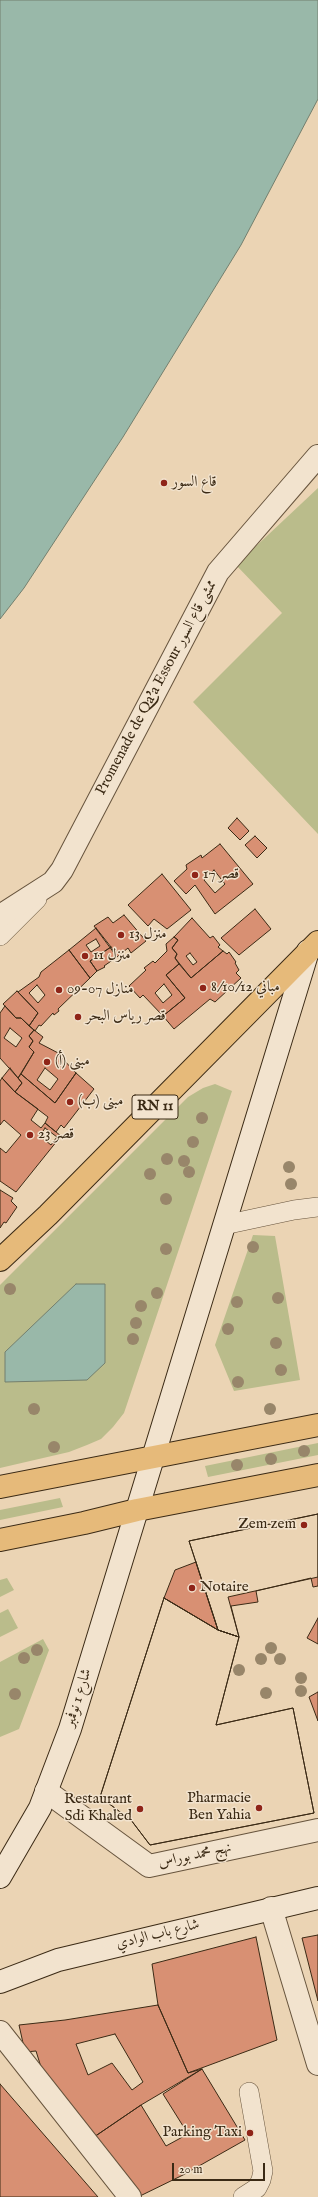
<!DOCTYPE html>
<meta charset="utf-8">
<style>
body{margin:0}
#map{position:relative;width:318px;height:2197px;overflow:hidden;background:#ebd4b4;font-family:"IM FELL English",serif}
canvas{display:block}
.scale{position:absolute;left:172px;top:2163px;width:93px;height:18px;box-sizing:border-box;border:2px solid #3b2a15;border-top:0;padding-left:5px;font-size:12px;line-height:14px;white-space:nowrap;color:#3b2a15;-webkit-text-stroke:3px #f2e3ce;paint-order:stroke}
</style>
<div id="map">
<canvas width="318" height="2197"></canvas>
<div class="scale">20 m</div>
</div>
<script>
const context = document.querySelector('canvas').getContext('2d');
context.lineJoin = 'round';
function fill(path, color) {
  context.fillStyle = color;
  context.fill(path, 'evenodd');
}
function shape(rows) {
  const path = new Path2D();
  for (const r of rows) {
    path.moveTo(r[0], r[1]);
    for (let i = 2; i < r.length; i += 2) path.lineTo(r[i], r[i + 1]);
  }
  return path;
}
function trace(path, color, width, dash) {
  context.strokeStyle = color;
  context.lineWidth = width;
  context.lineCap = dash ? 'butt' : 'round';
  context.setLineDash(dash || []);
  context.stroke(path);
}
function label(font, color, halo, rows, align = 'center') {
  context.font = font + ' "IM FELL English",Amiri,serif';
  context.lineWidth = 3;
  context.setLineDash([]);
  context.textBaseline = 'middle';
  context.strokeStyle = halo;
  context.fillStyle = color;
  for (const [text, x, y, turn = 0] of rows) {
    context.save();
    context.translate(x, y);
    context.rotate((+turn || 0) * Math.PI / 180);
    context.textAlign = isNaN(turn) ? turn : align;
    if (halo) context.strokeText(text, 0, 0);
    context.fillText(text, 0, 0);
    context.restore();
  }
}
fill(shape([
 [318,488,318,834,193,702,282,613,236,565],
 [215,1084,232,1091,124,1413,113,1427,101,1439,87,1445,69,1452,0,1468,0,1285,188,1097,203,1088],
 [253,1235,275,1236,300,1380,234,1391,215,1345],
 [318,1443,318,1455,208,1477,205,1466],
 [60,1498,63,1507,0,1520,0,1510],
 [7,1578,14,1590,0,1597,0,1580],
 [8,1609,18,1628,0,1637,0,1613],
 [43,1639,49,1650,19,1729,0,1737,0,1662]
]), '#babc8b');
const water = shape([
 [0,0,318,0,318,99,241,245,123,437,24,588,0,619,0,0],
 [76,1284,105,1284,105,1363,87,1380,5,1382,5,1352,76,1284]
]);
fill(water, '#99b8a9');
trace(water, '#737f6e', 1);
const building = shape([
 [237,818,249,831,240,840,228,828,237,818],
 [255,836,267,848,257,858,245,845,255,836],
 [220,844,253,884,215,914,195,885,186,894,174,881,187,869,186,865,201,855,202,858,220,844],
 [214,870,225,884,215,893,204,880,214,870],
 [162,874,191,910,167,929,154,919,148,926,128,905,162,874],
 [255,909,271,929,239,955,221,938,255,909],
 [124,915,146,941,131,953,128,948,117,957,94,926,108,917,113,923,124,915],
 [192,918,210,938,213,936,220,945,218,947,223,951,191,978,175,958,177,954,172,948,178,940,174,937,192,918],
 [190,953,197,962,193,965,186,956,190,953],
 [96,928,111,947,90,961,97,971,90,978,69,950,96,928],
 [96,939,100,946,91,952,86,945,96,939],
 [174,937,178,940,172,948,177,954,175,958,179,964,166,975,185,998,163,1016,143,995,140,998,129,986,146,970,144,968,153,961,155,963,167,951,166,944,174,937],
 [164,984,172,995,163,1003,155,993,164,984],
 [111,947,117,957,104,966,105,967,97,971,90,961,111,947],
 [69,950,90,978,58,1009,59,1011,54,1015,53,1013,41,1026,39,1025,35,1031,29,1026,38,1013,18,992,39,977,41,972,69,950],
 [37,985,45,995,38,1003,29,993,37,985],
 [223,951,227,954,229,952,236,962,235,963,239,970,236,973,241,978,215,1002,210,999,174,1029,163,1016,185,998,166,975,179,964,191,978,223,951],
 [17,991,38,1013,29,1026,21,1018,16,1018,3,1004,17,991],
 [5,1006,16,1018,21,1018,34,1030,29,1036,33,1041,29,1047,34,1052,18,1078,0,1058,0,1013,5,1006],
 [10,1028,22,1038,16,1047,4,1038,10,1028],
 [34,1030,43,1037,39,1043,62,1055,61,1057,76,1073,55,1103,21,1074,34,1052,29,1047,33,1041,29,1036,34,1030],
 [45,1068,58,1079,50,1090,37,1080,45,1068],
 [10,1068,22,1083,15,1092,2,1078,10,1068],
 [76,1073,94,1089,64,1128,61,1125,56,1132,45,1123,48,1117,15,1092,22,1083,18,1078,21,1074,55,1103,76,1073],
 [2,1078,15,1092,38,1109,31,1120,41,1128,45,1123,61,1136,16,1192,0,1181,0,1148,6,1153,21,1135,4,1120,0,1125,0,1081,2,1078],
 [45,1128,57,1137,51,1145,40,1136,45,1128],
 [0,1190,13,1198,11,1201,17,1207,6,1223,4,1222,0,1228,0,1190],
 [318,1514,318,1577,228,1597,239,1637,218,1630,189,1541,318,1514],
 [318,1514,318,1586,313,1587,311,1578,256,1591,258,1602,231,1606,239,1637,218,1630,189,1541,318,1514],
 [196,1562,218,1630,164,1598,175,1570,196,1562],
 [164,1598,218,1630,239,1637,216,1725,293,1708,314,1813,150,1845,131,1820,100,1797,164,1598],
 [164,1598,218,1630,239,1637,216,1725,293,1708,314,1813,150,1845,131,1820,100,1797,164,1598],
 [318,1618,318,1644,307,1638,318,1618],
 [318,1692,318,1721,309,1697,318,1692],
 [318,1935,318,2001,302,1938,318,1935],
 [256,1937,277,2040,188,2073,158,2005,152,1964,256,1937],
 [158,2005,188,2073,202,2069,141,2105,94,2137,45,2080,36,2051,25,2052,19,2025,65,2020,158,2005],
 [115,2034,143,2082,132,2090,112,2063,88,2075,76,2044,115,2034],
 [202,2069,245,2140,183,2175,140,2196,94,2137,141,2105,166,2146,188,2134,163,2094,202,2069],
 [0,2084,98,2197,0,2197,0,2084]
]);
fill(building, '#d89073');
trace(building, '#3b2a15', 1);
const lane = shape([
 [0,936,37,899],
 [224,1225,294,1210,318,1207],
 [243,2197,257,2188,261,2180,263,2171,249,2092]
]);
const street = shape([
 [0,916,53,882,62,870,218,572,318,456],
 [46,1791,149,1866,318,1830],
 [271,1908,318,2064],
 [0,2032,130,2197]
]);
const secondary = shape([
 [0,1877,40,1808,70,1729,308,951],
 [0,1982,58,1960,318,1898]
]);
const primary = shape([
 [0,1260,48,1215,318,942],
 [0,1487,318,1425],
 [0,1540,84,1523,137,1510,318,1475]
]);
trace(lane, '#67543d', 20);
trace(street, '#67543d', 24);
trace(secondary, '#3b2a15', 24);
trace(primary, '#3b2a15', 24);
trace(lane, '#f2e3ce', 19);
trace(street, '#f2e3ce', 22);
trace(secondary, '#f2e3ce', 22);
trace(primary, '#e6ba7a', 22);
context.fillStyle = '#98866a';
for (const [x, y] of [
 [202,1118],
 [193,1142],
 [167,1159],
 [184,1161],
 [289,1167],
 [189,1172],
 [150,1174],
 [291,1184],
 [166,1199],
 [253,1247],
 [166,1249],
 [10,1289],
 [157,1293],
 [278,1298],
 [237,1302],
 [141,1306],
 [136,1323],
 [228,1329],
 [133,1339],
 [276,1343],
 [281,1370],
 [238,1382],
 [34,1409],
 [270,1409],
 [54,1447],
 [304,1451],
 [271,1459],
 [237,1465],
 [271,1648],
 [37,1650],
 [24,1658],
 [261,1659],
 [280,1659],
 [239,1670],
 [301,1678],
 [301,1691],
 [266,1693],
 [15,1694]
]) {
  context.beginPath();
  context.arc(x, y, 6, 0, 2 * Math.PI);
  context.fill();
}
for (const [x, y, r, color] of [
 [164,483,4,"#8f2418"],
 [195,875,4,"#8f2418"],
 [121,935,4,"#8f2418"],
 [85,956,4,"#8f2418"],
 [203,988,4,"#8f2418"],
 [59,990,4,"#8f2418"],
 [78,1017,4,"#8f2418"],
 [47,1062,4,"#8f2418"],
 [70,1102,4,"#8f2418"],
 [30,1135,4,"#8f2418"],
 [304,1525,4,"#8f2418"],
 [192,1588,4,"#8f2418"],
 [259,1808,4,"#8f2418"],
 [140,1809,4,"#8f2418"],
 [250,2133,4,"#8f2418"]
]) {
  const dot = new Path2D();
  dot.arc(x, y, r, 0, 2 * Math.PI);
  context.fillStyle = color;
  context.fill(dot);
  trace(dot, '#f2e3ce', 1.5);
}
for (const [x, y, w] of [
 [155,1107,46]
]) {
  const box = new Path2D();
  box.roundRect(x - w / 2, y - 12, w, 24, 3);
  context.fillStyle = '#f2e3ce';
  context.fill(box);
  trace(box, '#3b2a15', 1);
}
label('bold 14px', '#3b2a15', null, [
 ["RN 11",155,1107]
]);
label('15px', '#3b2a15', '#f2e3ce', [
 ["قاع السور",172,483],
 ["قصر 17",203,875],
 ["منزل 13",129,935],
 ["منزل 11",93,956],
 ["مباني 8/10/12",211,988],
 ["منازل 07-09",67,990],
 ["قصر رياس البحر",86,1017],
 ["مبنى (أ)",55,1062],
 ["مبنى (ب)",78,1102],
 ["قصر 23",38,1135],
 ["Zem zem",296,1525,"right"],
 ["Notaire",200,1588],
 ["Pharmacie",251,1799,"right"],
 ["Ben Yahia",251,1816,"right"],
 ["Restaurant",132,1800,"right"],
 ["Sdi Khaled",132,1817,"right"],
 ["Parking Taxi",242,2133,"right"]
], 'left');
label('15px', '#3b2a15', '#f2e3ce', [
 ["Promenade de Qa'a Essour ممشى قاع السور",157,688,-62],
 ["شارع 1 نوفمبر",79,1698,-73],
 ["نهج محمد بوراس",195,1856,-12],
 ["شارع باب الوادي",158,1935,-14]
]);
</script>
